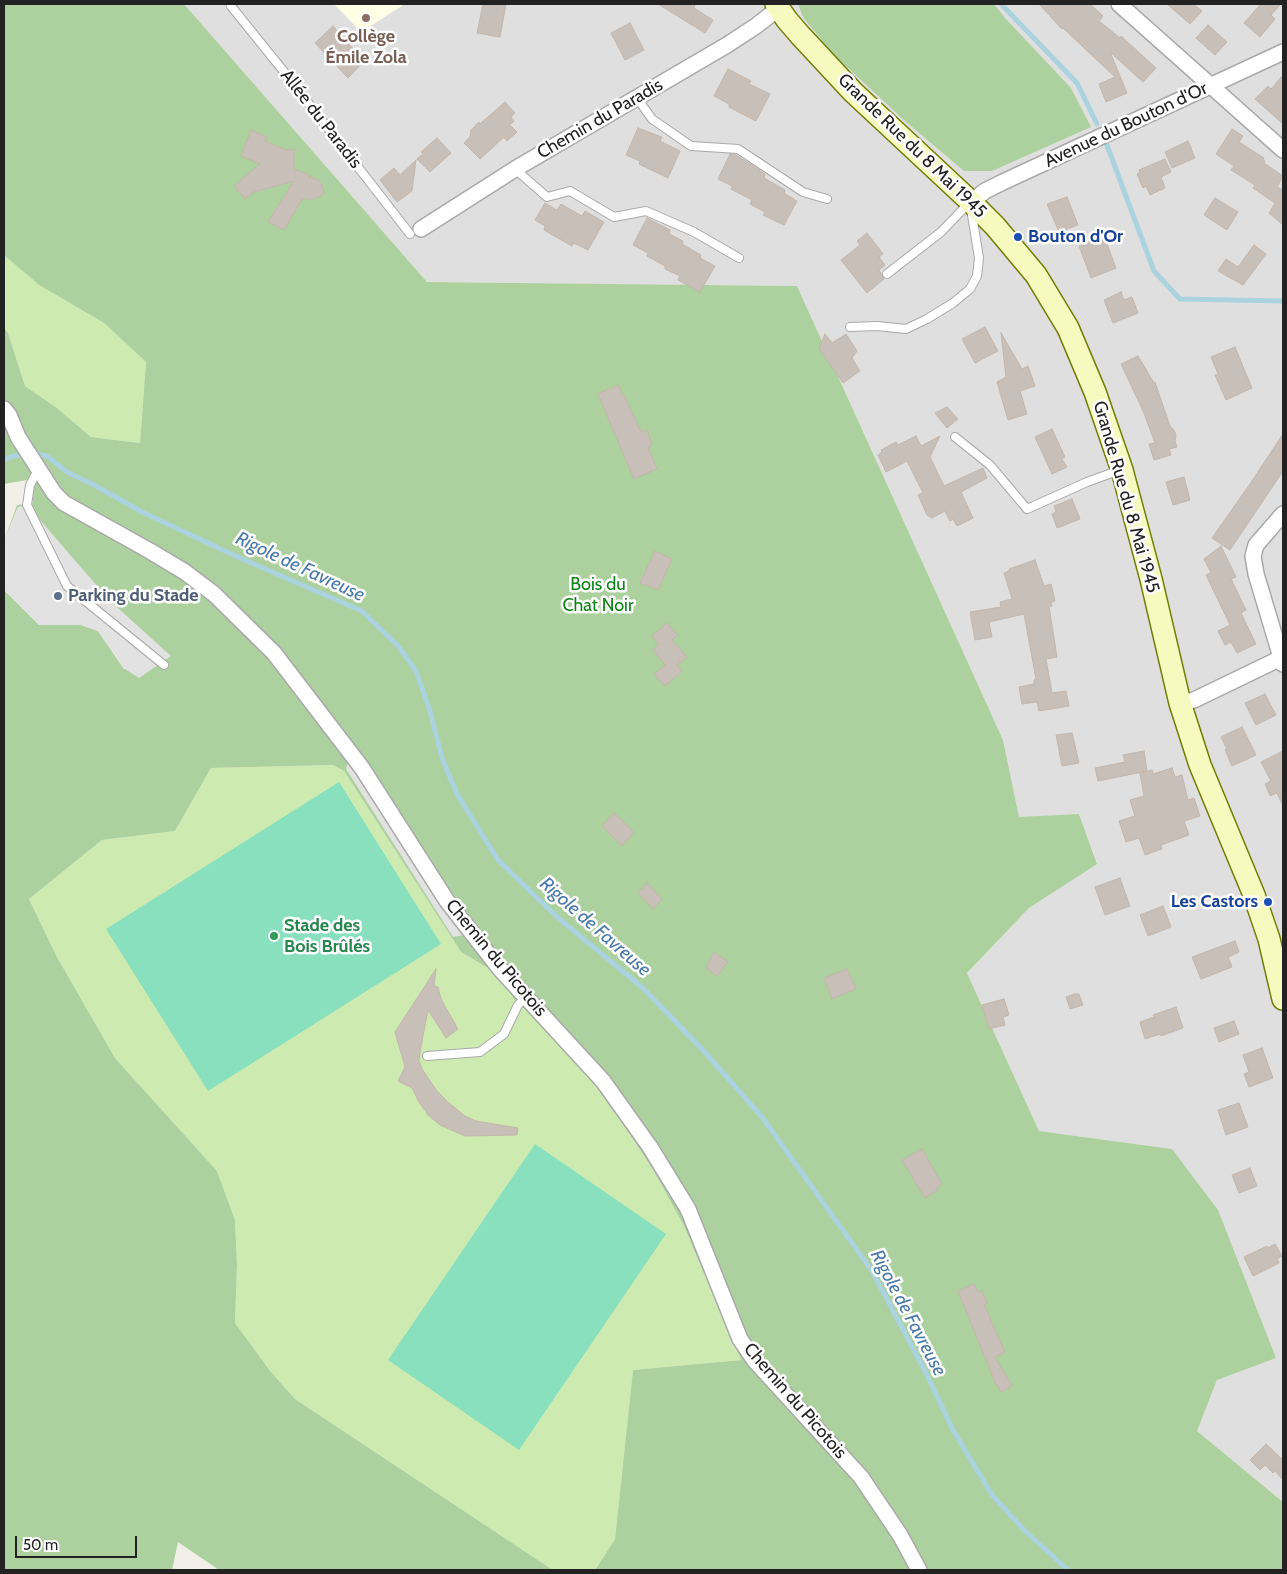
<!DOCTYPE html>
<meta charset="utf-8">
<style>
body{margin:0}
#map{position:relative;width:1287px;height:1574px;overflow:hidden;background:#f2efe9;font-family:Cabin,sans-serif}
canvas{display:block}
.frame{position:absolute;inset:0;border:5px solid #222;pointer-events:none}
.scale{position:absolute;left:15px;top:1536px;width:122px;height:22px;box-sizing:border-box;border:2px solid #222;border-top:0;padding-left:6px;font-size:15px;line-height:18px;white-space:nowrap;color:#222;-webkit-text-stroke:4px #fff;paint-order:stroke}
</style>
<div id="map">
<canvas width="1287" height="1574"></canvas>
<div class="frame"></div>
<div class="scale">50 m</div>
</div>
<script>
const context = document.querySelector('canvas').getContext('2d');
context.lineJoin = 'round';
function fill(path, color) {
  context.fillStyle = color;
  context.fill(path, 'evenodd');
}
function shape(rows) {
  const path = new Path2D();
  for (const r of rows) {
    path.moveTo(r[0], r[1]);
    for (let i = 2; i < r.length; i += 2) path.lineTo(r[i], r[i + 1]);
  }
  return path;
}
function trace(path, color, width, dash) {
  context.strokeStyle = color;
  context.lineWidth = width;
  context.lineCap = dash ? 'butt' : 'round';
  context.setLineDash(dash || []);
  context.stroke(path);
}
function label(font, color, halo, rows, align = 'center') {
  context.font = font + ' Cabin,sans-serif';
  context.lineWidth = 5;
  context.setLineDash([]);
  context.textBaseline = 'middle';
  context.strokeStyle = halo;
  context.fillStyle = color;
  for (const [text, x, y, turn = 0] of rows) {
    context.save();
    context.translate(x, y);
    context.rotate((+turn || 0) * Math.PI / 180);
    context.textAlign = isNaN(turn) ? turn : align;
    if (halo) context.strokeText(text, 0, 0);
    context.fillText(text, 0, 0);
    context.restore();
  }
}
fill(shape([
 [184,4,1283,4,1283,1502,1197,1431,1217,1380,1172,1149,1039,1131,967,973,1029,908,1097,863,1079,814,1019,818,1003,740,797,286,427,282]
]), '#e0dfdf');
fill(shape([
 [334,4,405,4,361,32]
]), '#ffffe5');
fill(shape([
 [4,255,39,285,104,323,146,362,140,443,91,437,57,408,25,386,8,333,4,328],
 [333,765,344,771,461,952,498,974,603,1092,655,1173,683,1224,741,1360,633,1370,615,1539,595,1570,553,1570,295,1399,271,1372,235,1323,237,1265,235,1220,217,1171,115,1058,57,957,29,899,102,840,175,831,211,768]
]), '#cdebb0');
fill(shape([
 [4,4,184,4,427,282,797,286,1003,740,1019,817,1079,814,1097,864,1029,908,967,973,1039,1131,1172,1149,1218,1210,1276,1358,1217,1380,1197,1431,1283,1502,1283,1570,595,1570,615,1539,633,1370,741,1360,683,1224,655,1173,603,1092,536,1015,518,1005,498,974,461,952,344,771,333,765,211,768,175,831,102,840,29,899,57,957,115,1058,217,1171,235,1220,237,1265,235,1323,271,1372,295,1399,553,1570,219,1570,178,1542,172,1570,4,1570,4,590,39,625,81,625,98,631,124,669,170,656,111,602,18,507,4,541,17,505,33,503,33,479,4,484,4,328,8,333,25,386,57,408,91,437,140,443,146,362,104,323,39,285,4,255],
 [798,4,994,4,1005,18,1071,88,1091,127,992,171,964,171,905,121,833,54,803,17]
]), '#add19e');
fill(shape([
 [339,782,441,944,208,1091,106,929],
 [535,1144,666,1234,519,1450,388,1360]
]), '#88e0be');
fill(shape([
 [27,505,111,602,171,656,139,678,125,669,98,631,81,625,39,625,4,590,4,541,18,507],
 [349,757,469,934,453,937,346,769]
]), '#e2e2e2');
trace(shape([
 [1001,4,1077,83,1097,124],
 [1105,140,1154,271,1180,299,1283,301],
 [4,460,10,457,32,453,47,456,67,472,96,486,142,512,240,558,362,611,399,647,416,671,430,711,442,758,457,794,498,860,557,917,643,988,702,1049,762,1117,872,1271,926,1373,953,1430,992,1495,1025,1531,1068,1570]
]), '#aad3df', 5);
const building = shape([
 [483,4,506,4,500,37,477,33,483,4],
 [658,4,695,4,694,8,713,20,705,33,658,4],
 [1039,4,1090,4,1103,16,1099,21,1120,38,1121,36,1156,68,1143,82,1110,52,1127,93,1106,102,1099,84,1115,77,1063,28,1062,29,1039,4],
 [1167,4,1193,4,1202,11,1190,24,1167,4],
 [1261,4,1281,4,1271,15,1275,19,1260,37,1244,23,1261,4],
 [630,23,644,50,625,60,611,33,630,23],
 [1208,25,1227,42,1215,55,1196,38,1208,25],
 [333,26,364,61,348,78,315,43,333,26],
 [728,69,751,81,749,84,770,94,756,121,729,107,729,104,714,96,728,69],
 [1283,75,1283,124,1255,99,1268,86,1271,89,1283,75],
 [505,102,515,113,511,117,514,121,510,125,517,132,507,141,504,137,480,159,464,143,470,137,471,130,479,122,480,124,505,102],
 [638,128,662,137,660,141,680,151,668,178,639,164,640,161,626,155,638,128],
 [1232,129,1243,136,1239,142,1264,158,1263,160,1265,161,1264,163,1283,176,1277,187,1283,190,1283,225,1269,213,1275,203,1253,188,1255,185,1231,170,1234,166,1216,154,1232,129],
 [251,130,267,137,265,141,286,150,294,149,294,169,311,176,308,177,317,179,322,185,324,194,314,199,302,199,284,230,268,222,294,181,254,192,245,199,234,186,260,164,241,156,251,130],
 [437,138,451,153,430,172,417,159,423,154,421,152,437,138],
 [1188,141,1195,158,1172,168,1165,152,1188,141],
 [730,154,736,155,765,174,764,178,785,190,784,193,797,201,784,225,763,215,765,212,750,204,752,200,731,189,732,186,718,179,730,154],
 [1165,159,1171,172,1161,177,1165,188,1150,195,1146,186,1143,188,1137,174,1140,172,1139,170,1165,159],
 [416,160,412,191,397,202,380,180,394,168,400,175,416,160],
 [1067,197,1078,225,1059,232,1047,204,1067,197],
 [1215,198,1238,212,1227,230,1204,215,1215,198],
 [545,203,557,210,561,204,582,216,585,211,604,222,588,250,574,243,572,246,544,230,545,226,535,220,545,203],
 [647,218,670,230,669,234,683,241,682,244,701,255,700,258,715,266,700,292,678,280,680,276,665,269,665,266,647,256,648,253,633,245,647,218],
 [867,233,883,254,879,257,885,265,879,270,884,279,867,293,841,260,860,245,857,241,867,233],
 [1104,236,1116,268,1091,278,1079,246,1104,236],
 [1254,245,1266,254,1243,285,1218,271,1226,259,1238,267,1254,245],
 [1121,292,1124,300,1132,297,1138,313,1113,323,1104,300,1121,292],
 [985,327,998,351,975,363,962,339,985,327],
 [1001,333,1022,369,1028,366,1035,386,1020,391,1027,414,1008,420,997,382,1006,377,1001,333],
 [825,334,832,343,846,334,857,351,852,358,860,371,843,383,819,349,825,334],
 [1235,347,1252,388,1226,400,1215,375,1218,374,1211,357,1235,347],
 [1138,356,1154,383,1155,382,1170,426,1174,430,1176,435,1175,441,1177,447,1169,449,1171,455,1154,460,1149,444,1155,443,1144,413,1121,364,1138,356],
 [618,385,623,396,624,395,641,432,647,430,652,445,648,448,657,469,634,479,598,394,618,385],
 [947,407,958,419,947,428,935,413,947,407],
 [1052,429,1065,457,1062,459,1067,467,1052,474,1035,437,1052,429],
 [1283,434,1283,471,1230,550,1212,538,1250,484,1283,434],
 [916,436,921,446,940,436,930,457,944,486,983,468,987,478,961,492,973,518,957,526,953,519,950,521,945,511,932,518,927,515,918,495,923,493,907,461,886,472,878,455,882,452,881,450,896,442,898,445,916,436],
 [1184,477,1190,500,1173,505,1166,482,1184,477],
 [1072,499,1080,519,1057,528,1052,514,1056,512,1054,506,1072,499],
 [1221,546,1236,577,1231,579,1246,610,1241,613,1256,644,1237,653,1231,642,1225,645,1218,631,1230,625,1206,575,1211,573,1204,559,1221,546],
 [655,551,672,559,658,590,640,583,655,551],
 [1035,560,1044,586,1051,584,1055,601,1051,602,1052,606,1049,606,1057,657,1046,659,1052,693,1066,691,1069,706,1039,711,1037,702,1022,704,1019,687,1034,684,1034,680,1036,679,1024,614,989,622,992,637,975,640,970,612,1001,607,1000,602,1012,599,1004,573,1009,571,1009,569,1035,560],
 [667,623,678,635,672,640,687,657,677,665,682,671,665,686,654,674,665,665,653,650,659,645,652,636,667,623],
 [1265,694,1276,715,1256,725,1245,703,1265,694],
 [1242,727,1256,755,1232,766,1225,750,1227,749,1221,737,1242,727],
 [1072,733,1079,763,1062,766,1056,735,1072,733],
 [1144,751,1147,771,1098,781,1095,768,1125,762,1123,755,1144,751],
 [1283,751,1283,806,1277,793,1270,796,1265,784,1271,781,1261,762,1283,751],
 [1172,768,1175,777,1182,775,1188,800,1194,798,1200,816,1184,821,1189,835,1161,845,1162,849,1145,855,1139,838,1126,842,1119,821,1135,816,1130,800,1144,796,1140,773,1152,770,1153,774,1172,768],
 [614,813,634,832,622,846,602,826,614,813],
 [1120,878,1130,906,1105,915,1095,887,1120,878],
 [647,883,662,899,653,909,638,893,647,883],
 [1163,906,1171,927,1148,936,1140,915,1163,906],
 [1235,941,1239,952,1228,957,1232,967,1201,979,1192,957,1235,941],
 [714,952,728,962,717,976,706,968,714,952],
 [436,969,434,986,438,987,441,999,458,1029,446,1038,428,1010,420,1052,419,1060,422,1069,437,1091,449,1103,465,1116,476,1121,518,1128,517,1135,465,1136,440,1125,428,1115,419,1102,412,1088,398,1081,405,1067,395,1032,436,969],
 [847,969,856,989,832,999,824,978,847,969],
 [1074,994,1079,994,1083,1005,1070,1009,1066,997,1074,994],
 [1004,999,1009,1015,1003,1017,1005,1025,989,1029,982,1005,1004,999],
 [1176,1007,1183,1028,1161,1036,1160,1034,1145,1039,1140,1022,1154,1017,1153,1015,1176,1007],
 [1234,1021,1239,1034,1219,1042,1214,1028,1234,1021],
 [1262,1048,1273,1078,1249,1087,1244,1074,1249,1072,1243,1055,1262,1048],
 [1239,1103,1248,1127,1226,1135,1218,1110,1239,1103],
 [922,1149,942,1184,937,1187,938,1190,925,1198,902,1160,922,1149],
 [1250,1168,1257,1186,1239,1193,1232,1175,1250,1168],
 [1275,1244,1282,1256,1277,1259,1279,1263,1253,1276,1244,1257,1267,1246,1268,1248,1275,1244],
 [974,1284,978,1292,982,1291,987,1303,984,1305,1005,1352,995,1357,1012,1386,1001,1392,995,1382,958,1291,974,1284],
 [1266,1444,1283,1460,1283,1480,1275,1471,1273,1473,1265,1465,1260,1470,1250,1460,1266,1444]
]);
fill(building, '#c7bfb8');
trace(building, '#c4b6ab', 1);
const service = shape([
 [231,6,285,73,410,234],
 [637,98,652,119,691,146,738,149,803,192,827,199],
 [515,169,547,197,570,191,614,217,646,211,694,232,739,258],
 [887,274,941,232,970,202],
 [850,327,877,326,906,329,927,319,953,303,970,289,977,276,979,258,971,209],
 [955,437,990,465,1027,509,1087,482,1120,470],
 [39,468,30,485,27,505,67,586,164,665],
 [427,1056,480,1052,504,1034,518,1005,526,997]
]);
const minor = shape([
 [1119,4,1283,150],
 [971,202,985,191,1003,182,1283,52],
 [421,229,515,169,727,45,756,26,779,8],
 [4,409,9,415,18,437,54,493,64,503,150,551,185,572,214,594,274,653,362,768,447,901,500,969,603,1081,650,1147,688,1209,740,1339,755,1361,861,1477,900,1535,919,1570],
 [1283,514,1256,545,1253,556,1256,574,1283,664],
 [1180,703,1194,700,1283,657]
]);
const secondary = shape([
 [776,4,787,20,800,35,853,92,971,202,995,226,1036,275,1068,328,1095,392,1122,470,1151,579,1180,703,1200,765,1254,895,1269,939,1283,999]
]);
trace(service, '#a9a9a9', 10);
trace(minor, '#a9a9a9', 18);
trace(secondary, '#707d05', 24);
trace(service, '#fff', 8);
trace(minor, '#fff', 15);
trace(secondary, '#f7fabf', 21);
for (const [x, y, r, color] of [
 [366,18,5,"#8d6e63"],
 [1018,237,5,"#1a4fb4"],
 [58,596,5,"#5c6f8a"],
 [1268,902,5,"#1a4fb4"],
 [274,936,5,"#2e9e5b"]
]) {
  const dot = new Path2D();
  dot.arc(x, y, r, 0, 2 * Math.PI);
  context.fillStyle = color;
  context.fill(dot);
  trace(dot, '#fff', 2);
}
label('bold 18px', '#785e54', '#fff', [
 ["Collège",366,37],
 ["Émile Zola",366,58]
]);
label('18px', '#222', '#fff', [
 ["Allée du Paradis",321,119,52],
 ["Chemin du Paradis",600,119,-30],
 ["Avenue du Bouton d'Or",1126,125,-25],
 ["Grande Rue du 8 Mai 1945",912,146,44],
 ["Grande Rue du 8 Mai 1945",1126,497,74],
 ["Chemin du Picotois",496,958,50],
 ["Chemin du Picotois",795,1401,49]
]);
label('bold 18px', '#164399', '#fff', [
 ["Bouton d'Or",1028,237],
 ["Les Castors",1258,902,"right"]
], 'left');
label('18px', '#0c8416', '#fff', [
 ["Bois du",598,585],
 ["Chat Noir",598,606]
]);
label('bold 18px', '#4e5e75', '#fff', [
 ["Parking du Stade",68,596]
], 'left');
label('bold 18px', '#27864d', '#fff', [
 ["Stade des",284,926],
 ["Bois Brûlés",284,947]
], 'left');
label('italic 19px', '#4a7aab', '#fff', [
 ["Rigole de Favreuse",300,567,25],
 ["Rigole de Favreuse",595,927,41],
 ["Rigole de Favreuse",908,1313,62]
]);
</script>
